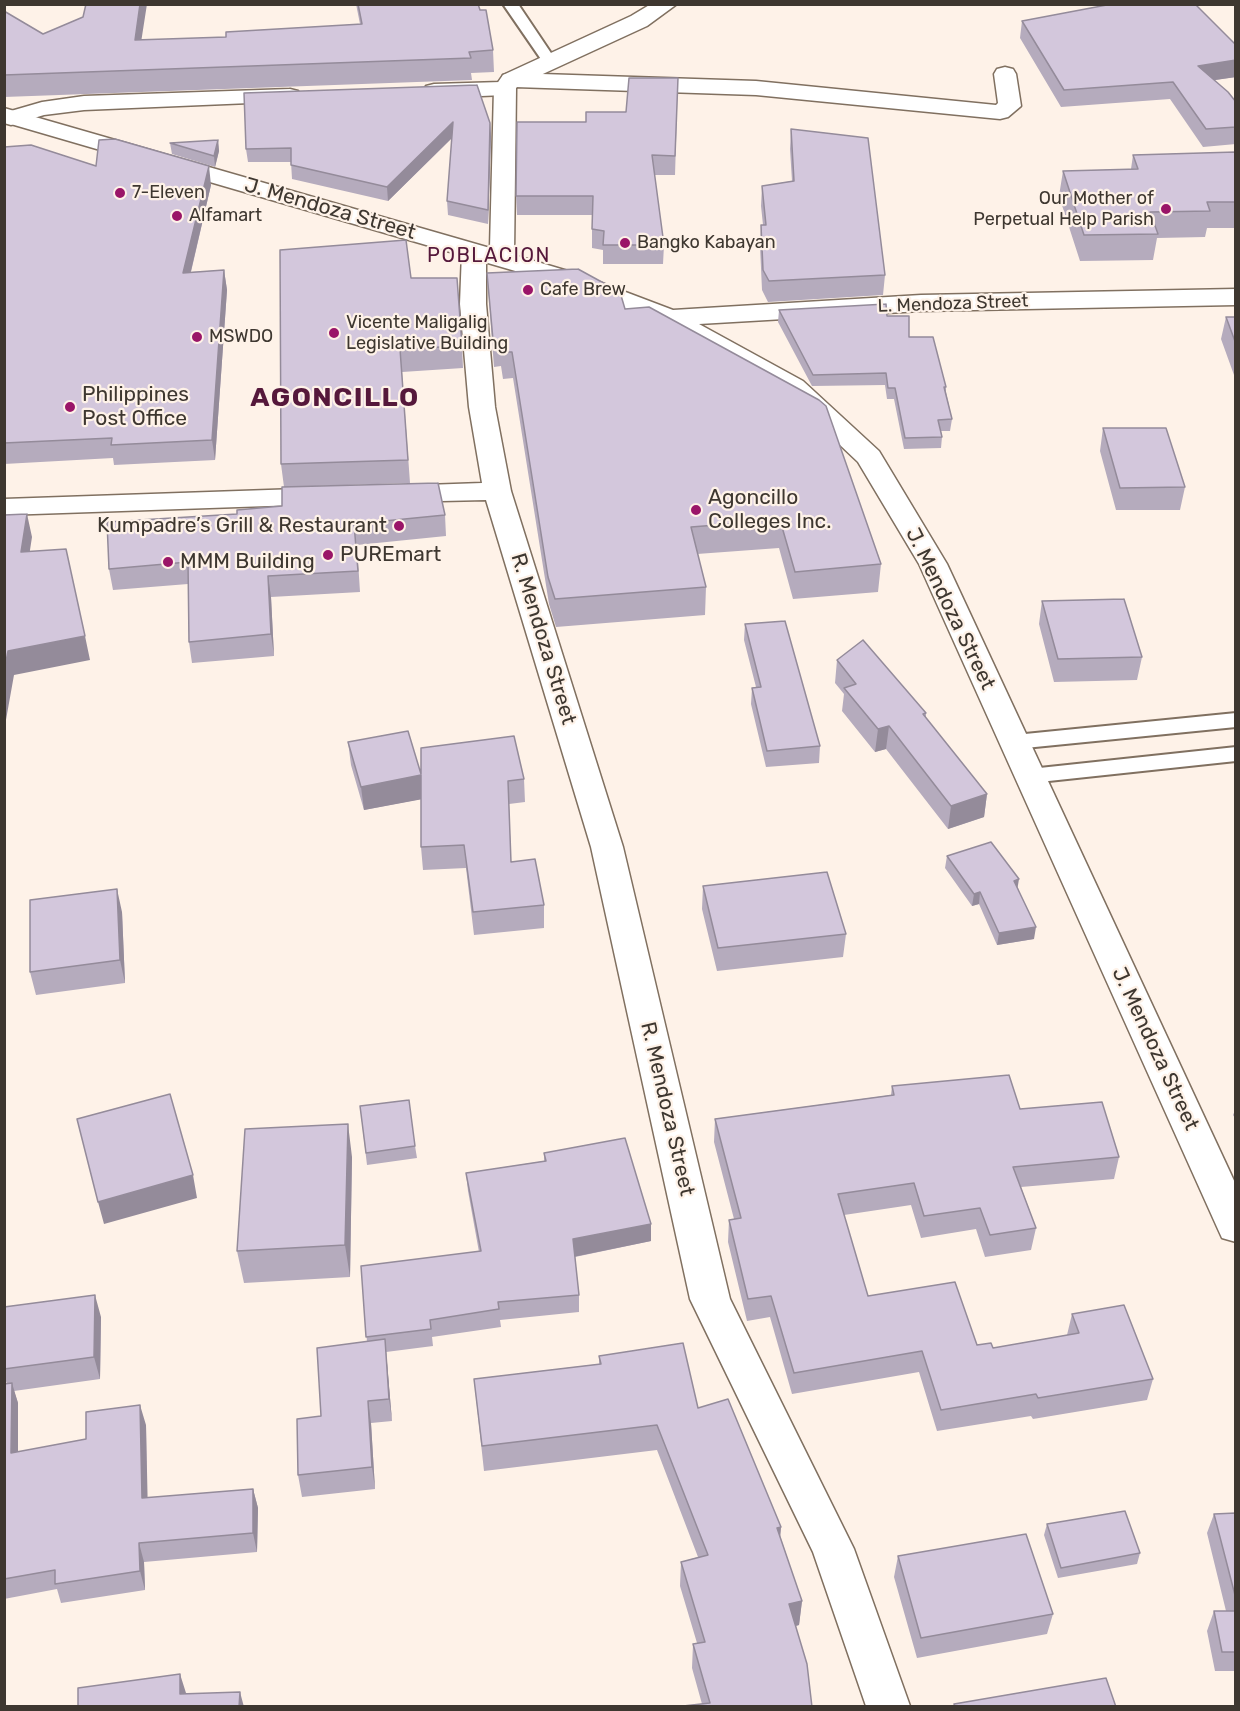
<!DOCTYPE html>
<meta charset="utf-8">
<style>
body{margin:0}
#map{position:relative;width:1240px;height:1711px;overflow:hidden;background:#fef2e8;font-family:Rubik,sans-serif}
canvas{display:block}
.frame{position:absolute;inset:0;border:6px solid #3e3730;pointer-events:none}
</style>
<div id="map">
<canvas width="1240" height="1711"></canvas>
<div class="frame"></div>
</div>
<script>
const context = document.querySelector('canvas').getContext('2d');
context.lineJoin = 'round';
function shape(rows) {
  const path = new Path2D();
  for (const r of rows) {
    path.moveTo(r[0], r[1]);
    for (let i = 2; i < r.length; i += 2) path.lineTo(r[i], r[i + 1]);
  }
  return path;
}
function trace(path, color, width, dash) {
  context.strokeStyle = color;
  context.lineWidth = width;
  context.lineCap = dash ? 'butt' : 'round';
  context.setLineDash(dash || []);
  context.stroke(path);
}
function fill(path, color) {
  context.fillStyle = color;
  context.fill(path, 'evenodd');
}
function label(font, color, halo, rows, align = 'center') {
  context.font = font + ' Rubik,sans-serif';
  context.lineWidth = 4.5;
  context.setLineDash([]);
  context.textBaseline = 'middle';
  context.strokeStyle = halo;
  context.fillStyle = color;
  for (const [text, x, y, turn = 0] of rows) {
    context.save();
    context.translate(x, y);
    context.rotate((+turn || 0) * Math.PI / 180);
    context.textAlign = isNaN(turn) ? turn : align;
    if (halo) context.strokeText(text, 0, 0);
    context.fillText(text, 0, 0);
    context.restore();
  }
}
const lane = shape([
 [503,4,518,4,557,62,555,65,545,65,503,4],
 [1236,713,1236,727,1015,749,1007,747,1004,742,1007,737,1015,735,1236,713],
 [1236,747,1236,761,1030,783,1022,781,1019,776,1022,771,1030,769,1236,747]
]);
const street = shape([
 [1005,67,1013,69,1016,74,1021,106,1008,117,1000,119,756,95,515,87,513,93,505,95,434,98,426,96,423,91,426,86,434,84,501,82,503,75,511,73,756,81,996,105,998,103,994,74,997,69,1005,67],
 [290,89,298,91,301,96,298,101,84,110,44,115,11,125,4,123,4,113,42,102,84,96,290,89],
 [474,245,483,247,486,252,486,304,495,407,511,491,623,847,730,1299,854,1549,910,1706,866,1706,813,1552,690,1299,591,847,486,500,397,502,387,500,383,494,387,488,397,486,482,483,469,407,460,304,462,252,465,247,474,245],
 [327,488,337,490,341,496,337,502,327,504,4,515,4,499,327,488]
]);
const secondary = shape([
 [651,4,677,4,647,26,519,85,516,88,514,255,578,274,673,310,921,295,1236,289,1236,305,921,311,699,324,803,381,879,451,947,564,1236,1185,1236,1242,1222,1238,1217,1227,919,564,858,462,785,393,661,323,560,284,4,122,4,108,490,248,494,88,503,75,631,16,651,4]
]);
trace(lane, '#807060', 4);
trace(street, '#807060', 3);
trace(secondary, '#807060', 3);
fill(lane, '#fff');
fill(street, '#fff');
fill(secondary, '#fff');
fill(shape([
 [356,4,478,4,493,50,494,72,471,73,472,80,4,97,4,11,43,34,83,17,141,40,226,37,360,24],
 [1118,5,1236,45,1236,77,1214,80,1236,102,1236,144,1203,147,1170,99,1061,107,1020,38,1022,21],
 [678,78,675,175,654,175,664,245,663,264,603,264,603,250,592,248,592,215,517,215,516,196,586,122,626,112],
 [490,123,491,136,488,224,448,215,447,201,452,138,388,201,292,179,291,162,248,162,246,149],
 [791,129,885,275,883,295,768,302,762,290,760,246,761,225,763,225,761,206,762,186,792,181,790,149],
 [218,140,219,151,215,167,172,154,170,143],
 [4,147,96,166,211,185,191,272,224,270,227,290,215,460,114,465,113,458,4,464],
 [1236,152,1236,228,1207,228,1205,237,1157,238,1153,260,1080,261,1059,196,1063,171,1131,169,1133,155],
 [487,273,625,309,881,564,878,592,793,599,779,548,697,554,706,587,705,615,556,627,549,604,513,378,503,379,501,366,494,367],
 [411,278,462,346,463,368,402,372,410,483,284,487,281,464],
 [779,310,887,316,909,337,946,387,946,392,952,419,950,431,941,431,942,437,941,448,904,449,894,399,887,399,885,385,812,386,778,322],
 [1226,317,1236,317,1236,375,1234,375,1221,339],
 [1103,428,1185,487,1180,510,1116,510,1100,451],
 [445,515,446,536,357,545,360,592,271,597,274,656,192,663,189,642,188,584,113,590,109,569,107,522],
 [1042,601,1142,657,1137,680,1054,682,1039,624],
 [745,624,820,746,819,763,766,767,751,704,752,688,756,687,744,640],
 [837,660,926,713,926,718,987,794,984,817,948,829,886,749,875,752,842,711,844,694,835,683],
 [348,742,421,774,524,779,525,802,509,804,511,862,544,905,544,928,474,935,466,868,423,870,421,847,421,799,364,810,351,765],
 [947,856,1018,888,1034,939,997,945,979,904,972,906,945,868],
 [703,886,846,934,843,957,717,971,702,909],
 [122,912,125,983,36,995,30,972],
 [892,1086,1020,1109,1119,1157,1114,1179,1021,1187,1036,1228,1031,1250,985,1257,976,1229,921,1238,911,1205,844,1215,868,1296,977,1345,993,1348,1067,1335,1072,1314,1153,1379,1147,1400,1033,1419,1031,1416,937,1431,919,1372,792,1394,770,1317,747,1321,728,1242,729,1220,734,1219,714,1142,715,1119,891,1095],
 [360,1106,415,1146,417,1158,367,1165],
 [1236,1108,1236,1120,1233,1115],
 [544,1153,651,1224,651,1241,575,1257,579,1295,579,1312,500,1320,501,1327,432,1337,433,1346,386,1352,392,1421,371,1423,375,1489,302,1497,298,1475,321,1416,367,1342,361,1266,479,1252,468,1191,466,1173,544,1161],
 [352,1157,350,1277,244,1283,237,1251],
 [4,1307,101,1317,100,1379,14,1391,18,1403,18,1452,86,1439,146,1425,147,1498,253,1489,258,1508,257,1552,144,1562,145,1590,61,1603,57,1589,4,1599,4,1384,7,1384,4,1376],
 [599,1356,698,1408,781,1527,780,1536,802,1601,799,1625,796,1626,812,1707,702,1704,692,1668,693,1644,697,1643,680,1586,681,1562,698,1557,657,1450,484,1471,474,1379,599,1364],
 [1236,1513,1236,1671,1215,1671,1207,1631,1214,1611,1226,1611,1207,1533,1214,1514],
 [1047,1524,1140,1553,1137,1564,1058,1578,1044,1535],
 [898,1556,1053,1614,1047,1634,917,1658,894,1577]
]), '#b5abbd');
fill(shape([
 [140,4,147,4,138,62,135,40],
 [1236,60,1236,77,1195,83,1198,66],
 [453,122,454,136,388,201,387,187],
 [490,123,491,136,488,224,488,210],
 [218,140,219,151,215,167,214,156],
 [209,166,211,185,186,292,183,273],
 [224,270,227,290,215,460,212,440],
 [27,514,32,537,26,576,21,552],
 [268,576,271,597,274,656,271,634],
 [85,636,90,660,14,675,4,731,4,672,8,651],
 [889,726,886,749,875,752,878,729],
 [421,775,423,799,364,810,361,787],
 [987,794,984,817,948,829,951,806],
 [1019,879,1017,891,1014,881],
 [117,889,122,912,125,983,120,960],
 [980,892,979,904,972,906,974,894],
 [1036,927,1034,939,997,945,999,933],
 [348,1124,352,1157,350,1277,345,1245],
 [193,1175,197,1198,104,1224,98,1202],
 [651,1224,651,1241,573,1257,573,1239],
 [95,1295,101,1317,100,1379,94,1357],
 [385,1339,387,1362,392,1421,389,1399],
 [12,1383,18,1403,18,1473,11,1453],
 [368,1401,371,1423,375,1489,372,1467],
 [140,1405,146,1425,148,1517,142,1498],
 [253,1489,258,1508,257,1552,253,1533],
 [781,1527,779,1551,777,1528],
 [139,1543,144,1562,145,1590,140,1571],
 [802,1601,799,1625,787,1628,789,1604],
 [180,1674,186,1693,186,1707,180,1694],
 [240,1692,244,1707,239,1707]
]), '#948b9a');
const building = shape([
 [86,4,140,4,135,40,226,37,226,32,362,24,358,4,478,4,480,10,486,10,493,50,469,52,471,58,4,75,4,11,43,34,83,17,86,4],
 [1112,4,1117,4,1118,5,1125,4,1195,4,1236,45,1236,60,1198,66,1228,92,1236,102,1236,127,1206,129,1173,82,1064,90,1022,21,1112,4],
 [629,78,678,78,675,156,652,155,664,245,603,245,604,231,592,229,593,196,516,196,517,122,586,122,586,112,626,112,629,78],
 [477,85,490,123,488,210,447,201,453,122,387,187,291,165,291,148,246,149,244,93,477,85],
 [791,129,868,138,885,275,769,281,763,270,761,225,766,225,762,186,794,181,791,129],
 [115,139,209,166,183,273,224,270,212,440,111,445,112,438,4,443,4,147,31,145,96,166,99,140,115,139],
 [218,140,214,156,170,143,218,140],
 [1236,152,1236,202,1207,202,1210,211,1150,212,1158,234,1084,235,1063,171,1138,169,1133,155,1236,152],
 [406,240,411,278,457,278,462,346,400,349,408,460,281,464,280,250,406,240],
 [578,269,620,292,625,309,649,307,819,400,826,406,881,564,795,572,780,520,691,527,706,587,555,599,548,577,512,352,502,352,500,340,493,340,487,273,578,269],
 [886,304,887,316,909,316,909,337,933,337,946,387,944,387,952,419,938,420,942,437,905,438,895,388,888,388,886,373,813,375,779,310,886,304],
 [1226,317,1236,317,1236,344,1226,317],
 [1103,428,1166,428,1185,487,1120,488,1103,428],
 [438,483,445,515,354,524,358,571,268,576,271,634,189,642,188,562,109,569,107,522,237,514,237,510,282,506,282,487,438,483],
 [27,514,21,552,66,549,85,636,8,651,4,672,4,515,27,514],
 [1124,599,1142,657,1058,659,1042,601,1124,599],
 [785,621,820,746,767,751,752,688,761,687,745,624,785,621],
 [863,640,926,713,923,714,987,794,951,806,889,726,878,729,844,688,856,684,837,660,863,640],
 [408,731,421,774,421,748,514,736,524,779,508,781,511,862,535,859,544,905,473,912,464,845,421,847,421,775,361,787,348,742,408,731],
 [991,842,1019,879,1014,881,1036,927,999,933,980,892,974,894,947,856,991,842],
 [827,872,846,934,718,948,703,886,827,872],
 [117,889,120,960,30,972,30,900,117,889],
 [1009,1075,1020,1109,1102,1102,1119,1157,1013,1167,1036,1228,990,1235,980,1208,924,1216,914,1183,838,1194,868,1296,955,1282,977,1345,991,1343,993,1348,1079,1333,1072,1314,1124,1305,1153,1379,1038,1398,1036,1394,941,1410,922,1351,794,1373,771,1296,748,1299,729,1220,741,1218,715,1119,894,1095,892,1086,1009,1075],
 [170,1094,193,1175,98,1202,77,1119,170,1094],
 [409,1100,415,1146,366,1153,360,1106,409,1100],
 [348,1124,345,1245,237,1251,245,1129,348,1124],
 [625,1138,651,1224,573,1239,579,1295,498,1302,499,1309,430,1320,431,1329,366,1337,361,1266,481,1251,466,1173,546,1161,544,1153,625,1138],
 [95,1295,94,1357,4,1369,4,1307,95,1295],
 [385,1339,389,1399,368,1401,372,1467,298,1475,297,1419,321,1416,317,1348,385,1339],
 [683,1343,698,1408,728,1399,781,1527,777,1528,802,1601,789,1604,807,1664,812,1707,674,1707,710,1703,693,1644,705,1642,681,1562,708,1555,657,1425,482,1446,474,1379,601,1364,599,1356,683,1343],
 [12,1383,11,1453,86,1439,86,1412,140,1405,142,1498,253,1489,253,1533,139,1543,140,1571,55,1584,55,1570,4,1579,4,1384,12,1383],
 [1125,1511,1140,1553,1061,1568,1047,1524,1125,1511],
 [1236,1513,1236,1599,1214,1514,1236,1513],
 [1026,1534,1053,1614,921,1638,898,1556,1026,1534],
 [1214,1611,1236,1611,1236,1652,1222,1652,1214,1611],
 [180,1674,180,1694,240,1692,239,1707,78,1707,78,1688,180,1674],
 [1106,1678,1116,1707,955,1707,954,1704,1106,1678]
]);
fill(building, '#d3c7dc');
trace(building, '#948b9a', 1.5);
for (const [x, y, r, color] of [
 [120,193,6,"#9a1568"],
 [1166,209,6,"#9a1568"],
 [177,216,6,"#9a1568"],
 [625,243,6,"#9a1568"],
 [528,290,6,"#9a1568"],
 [334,333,6,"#9a1568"],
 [197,337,6,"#9a1568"],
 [70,407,6,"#9a1568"],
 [696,510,6,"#9a1568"],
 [399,526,6,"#9a1568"],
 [328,555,6,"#9a1568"],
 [168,562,6,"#9a1568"]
]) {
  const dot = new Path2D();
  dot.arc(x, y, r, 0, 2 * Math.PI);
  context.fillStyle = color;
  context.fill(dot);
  trace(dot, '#fef2e8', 2);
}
label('18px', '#3e3730', '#fef2e8', [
 ["7-Eleven",132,193],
 ["Our Mother of",1154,199,"right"],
 ["Perpetual Help Parish",1154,220,"right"],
 ["Alfamart",189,216],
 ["Bangko Kabayan",637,243],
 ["Cafe Brew",540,290],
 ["Vicente Maligalig",346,323],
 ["Legislative Building",346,344],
 ["MSWDO",209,337]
], 'left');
label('18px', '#3e3730', '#fef2e8', [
 ["L. Mendoza Street",953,304,-2]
]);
context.letterSpacing = '1.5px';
label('20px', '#55183b', '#fef2e8', [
 ["POBLACION",489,256]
]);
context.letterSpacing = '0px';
label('21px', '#3e3730', '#fef2e8', [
 ["J. Mendoza Street",330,209,16],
 ["J. Mendoza Street",950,609,64],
 ["R. Mendoza Street",543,639,73],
 ["J. Mendoza Street",1155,1049,65],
 ["R. Mendoza Street",667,1109,77]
]);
label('21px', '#3e3730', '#fef2e8', [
 ["Philippines",82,395],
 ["Post Office",82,419],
 ["Agoncillo",708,498],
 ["Colleges Inc.",708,522],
 ["Kumpadre’s Grill & Restaurant",387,526,"right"],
 ["PUREmart",340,555],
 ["MMM Building",180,562]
], 'left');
context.letterSpacing = '1.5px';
label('bold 27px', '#55183b', '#fef2e8', [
 ["AGONCILLO",335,398]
]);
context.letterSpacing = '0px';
</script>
